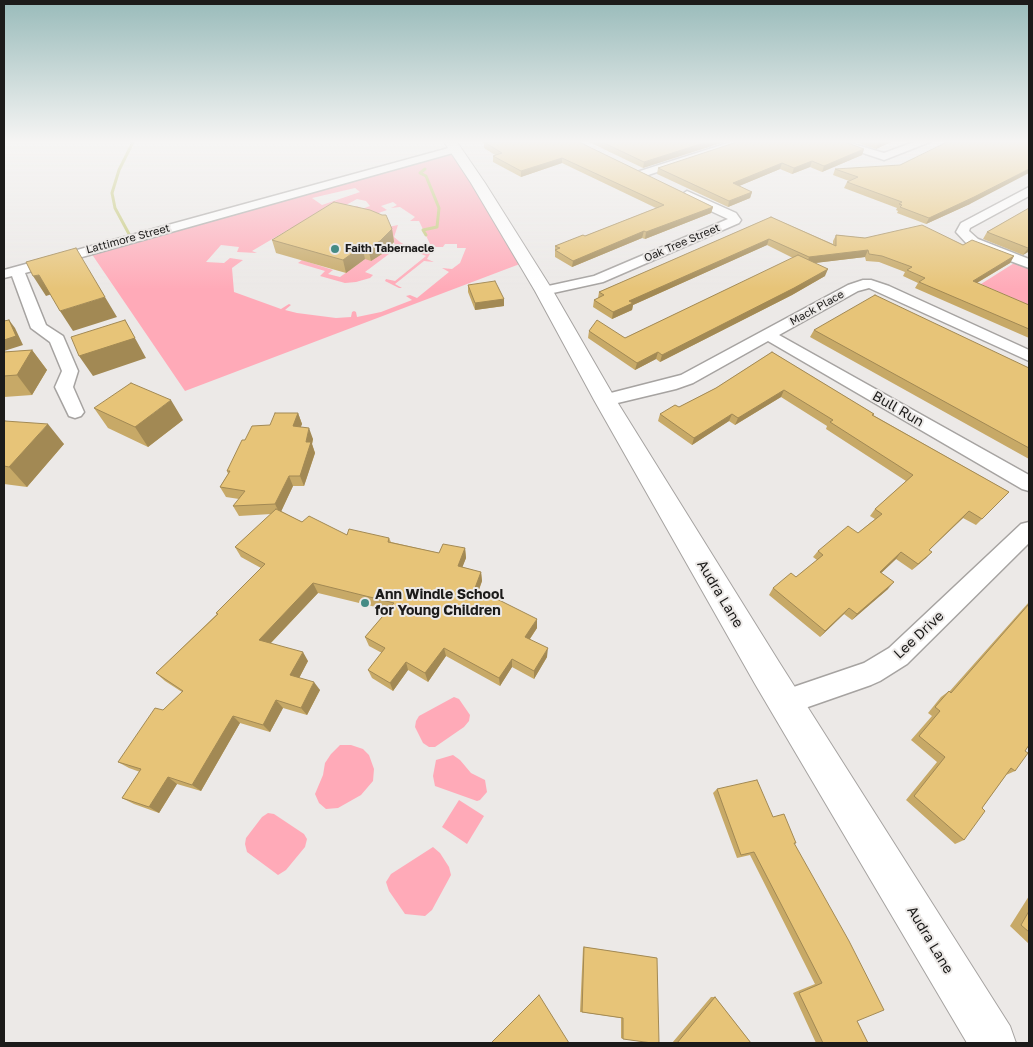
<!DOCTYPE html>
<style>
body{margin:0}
#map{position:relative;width:1033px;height:1047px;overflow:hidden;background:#ece9e7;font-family:"Golos Text",sans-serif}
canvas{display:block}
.frame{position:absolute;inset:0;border:5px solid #1c1b1a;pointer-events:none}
</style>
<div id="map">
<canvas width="1033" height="1047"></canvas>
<div class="frame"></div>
</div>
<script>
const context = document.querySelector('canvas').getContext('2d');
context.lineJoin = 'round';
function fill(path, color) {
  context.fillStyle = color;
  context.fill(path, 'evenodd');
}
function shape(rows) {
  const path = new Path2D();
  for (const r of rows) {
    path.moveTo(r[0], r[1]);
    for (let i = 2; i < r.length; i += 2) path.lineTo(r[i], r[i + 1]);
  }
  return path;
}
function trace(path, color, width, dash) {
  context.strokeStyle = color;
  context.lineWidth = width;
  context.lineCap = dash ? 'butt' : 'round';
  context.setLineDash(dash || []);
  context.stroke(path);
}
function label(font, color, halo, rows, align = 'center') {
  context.font = font + ' "Golos Text",sans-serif';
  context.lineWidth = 4;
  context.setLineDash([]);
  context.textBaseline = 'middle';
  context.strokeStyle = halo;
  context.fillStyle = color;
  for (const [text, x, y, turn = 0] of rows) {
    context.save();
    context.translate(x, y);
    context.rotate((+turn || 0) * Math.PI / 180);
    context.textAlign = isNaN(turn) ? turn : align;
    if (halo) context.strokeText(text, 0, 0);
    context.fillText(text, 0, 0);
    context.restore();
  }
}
fill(shape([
 [456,149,525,262,185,391,89,250],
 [355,188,360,192,322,205,312,198],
 [357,199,366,201,370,206,362,209,357,206,350,209,388,227,395,245,365,259,340,277,328,274,333,270,302,260,298,263,325,271,320,276,345,283,356,282,370,278,373,275,365,272,397,248,406,249,405,245,400,242,394,237,398,225,388,227,373,215,387,210,381,206,393,202,397,205,391,208,400,207,415,217,410,221,419,221,431,246,422,248,419,253,426,256,395,281,386,279,385,281,399,288,402,288,395,284,424,261,434,262,427,259,434,247,443,247,445,244,457,244,457,248,466,248,460,263,452,269,442,268,449,272,417,298,410,295,406,296,412,300,381,312,357,317,356,312,354,311,352,312,351,317,336,318,297,313,285,310,291,305,289,304,281,309,234,292,232,268,243,260,230,258,224,263,206,262,221,245,239,247,237,252,257,253,252,251,291,228,300,230],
 [1019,260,1029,264,1029,305,981,284],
 [454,697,459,699,470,715,469,721,464,727,435,747,429,747,423,743,415,727,416,721,419,716],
 [340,745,351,745,363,749,369,755,374,769,373,781,361,795,338,808,326,809,319,803,315,794,323,775,325,763,331,754],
 [453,755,460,760,471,773,485,780,487,792,480,800,477,801,435,786,433,776,436,760],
 [459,800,484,816,467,844,442,827],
 [268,813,274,814,304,834,307,839,305,847,286,870,278,875,247,852,245,844,246,838,262,817],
 [433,847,440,853,449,867,451,875,432,910,425,916,405,914,389,891,386,882,391,874]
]), '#ffaab8');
trace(shape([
 [425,169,420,173,426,176,439,208,437,227,423,230,426,235],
 [129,234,115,208,112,193,119,170,133,142]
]), '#c3c676', 3);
const minor = shape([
 [731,142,748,142,645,176,637,176,635,174,637,172,731,142],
 [830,142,847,142,884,153,914,142,930,142,884,160,830,142],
 [456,146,461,149,460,151,25,273,46,325,63,336,78,371,73,387,84,412,81,416,75,418,69,416,55,387,62,371,50,342,31,328,12,276,4,278,4,270,456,146],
 [1029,187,1029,196,970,228,969,231,978,239,1029,259,1029,268,968,245,956,232,961,223,1029,187],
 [687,191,736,213,741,220,739,223,603,282,544,295,539,294,537,291,539,288,594,276,728,219,683,198,681,195,687,191],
 [863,280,871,280,889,286,1029,350,1029,361,869,288,858,291,779,335,1029,475,1029,491,1022,489,768,341,693,383,676,389,605,406,599,404,596,400,599,396,681,375,848,285,863,280],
 [1029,522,1029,543,907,664,880,681,871,685,785,715,776,711,772,702,776,693,864,663,889,648,1021,524,1029,522]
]);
const tertiary = shape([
 [444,142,457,142,485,183,553,291,616,400,779,662,1010,1026,1016,1043,967,1043,755,684,594,400,535,291,471,183,444,142]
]);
trace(minor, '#a6a3a1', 3);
trace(tertiary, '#a6a3a1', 2);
fill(minor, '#fff');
fill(tertiary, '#fff');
fill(shape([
 [482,142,579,142,713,207,711,213,645,239,642,238,572,267,555,257,555,246,585,236,656,208,562,163,521,177,493,162,493,156,495,155,484,148,484,144],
 [589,142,724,142,643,168],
 [855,142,891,142,876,149],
 [864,149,862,155,822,172,810,167,792,174,780,169,739,186,752,192,750,198,728,207,657,174,658,168],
 [835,169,970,204,926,224,897,213,898,211,896,210,897,208,844,188,847,182,849,181,833,175],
 [1029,208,1029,252,1028,252,1023,255,983,239,987,232],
 [771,217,833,244,833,241,836,235,865,238,963,245,1014,256,1010,263,977,283,1029,305,1029,338,915,288,918,283,903,276,905,272,879,262,866,261,865,257,814,263,825,276,792,295,660,362,656,359,635,370,588,338,589,331,625,338,793,258,767,245,633,305,632,310,612,319,593,307,594,300,598,298,599,292],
 [392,229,394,242,382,254,371,261,365,259,346,273,276,253,272,240],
 [468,285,504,299,504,306,475,310,468,292],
 [814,330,1029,368,1029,459,810,337],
 [32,350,47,370,32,395,4,397,4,352],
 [772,352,874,414,873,415,1009,492,976,525,963,518,929,550,926,558,912,570,896,559,881,573,888,589,852,620,844,614,820,637,769,595,773,588,796,577,817,560,813,557,818,551,858,533,875,519,870,516,875,509,906,481,826,429,827,426,781,397,735,425,729,421,692,445,658,421,660,414,679,407,716,388],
 [94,408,183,420,148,447,108,428],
 [298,413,302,424,300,427,313,439,312,444,315,453,304,486,293,486,281,511,302,522,347,535,389,538,391,542,439,553,465,548,466,558,462,567,481,572,482,581,479,590,537,628,530,639,547,657,534,679,512,667,500,686,446,656,428,682,408,670,393,691,372,678,368,670,382,653,369,646,365,637,388,610,318,593,270,644,308,661,299,678,320,690,307,715,283,708,270,732,240,723,201,791,177,784,159,813,134,804,122,798,140,772,129,768,118,762,163,710,182,692,165,681,156,673,217,614,216,613,261,568,241,557,235,547,271,514,239,516,233,506,239,499,226,497,220,487,228,474,227,471,245,440,270,425],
 [4,422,64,444,27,487,4,484],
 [1029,602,1029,745,1025,751,1015,771,1006,775,982,808,964,840,955,844,906,800,937,762,911,740,932,716,928,713,941,697,949,691,949,692],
 [717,789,773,817,796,843,794,844,857,1021,868,1043,816,1043,793,993,815,984,750,855,737,858,713,793],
 [1029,896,1029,944,1010,926],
 [584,947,657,958,623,1039,621,1038,621,1018,580,1012,583,948],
 [711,997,715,997,751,1043,672,1043]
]), '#c7a967');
fill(shape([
 [707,142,724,142,643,168,644,162],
 [880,142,891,142,876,149,878,143],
 [864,149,862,155,822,172,824,166],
 [562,158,562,163,521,177,521,171],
 [812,161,810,167,792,174,794,168],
 [782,163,780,169,732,189,733,183],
 [1029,169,1029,173,970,204,926,224,929,218],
 [752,192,750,198,728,207,729,201],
 [713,207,711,213,645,239,646,232],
 [392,229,394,242,382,254,371,261,368,248],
 [644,231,642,238,572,267,573,261],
 [769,239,767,245,633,305,632,310,612,319,613,312,629,301],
 [362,246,365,259,346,273,343,260],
 [1029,247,1029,250,1028,252,1023,255],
 [868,250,865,257,807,264,809,257],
 [1014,256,1010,263,968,288,973,281],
 [828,269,825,276,792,295,660,362,662,355],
 [39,275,52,294,46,296,33,276],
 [105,297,117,317,73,331,60,311],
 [504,299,504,306,475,310,475,303],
 [9,320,15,328,23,345,4,351,4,340],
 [125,320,146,358,93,376,79,356],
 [32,350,47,370,32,395,17,375],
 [658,352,656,359,635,370,637,363],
 [784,390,781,397,735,425,738,418],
 [171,400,183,420,148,447,135,427],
 [298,413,302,424,297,437,293,426],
 [732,414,729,421,692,445,694,438],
 [48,424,64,444,27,487,9,467],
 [309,428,313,439,312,444,315,453,304,486,300,476,306,442],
 [289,476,293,486,280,514,275,504],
 [969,511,963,518,923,556,929,550],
 [465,548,466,558,459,576,458,566],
 [901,552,896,559,875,579,880,572],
 [932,552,926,558,912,570,918,564],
 [481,572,482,581,476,597,475,588],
 [894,582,888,589,852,620,857,614],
 [313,583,318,593,265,649,259,640],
 [849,608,844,614,820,637,825,631],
 [537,619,537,628,525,646,525,637],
 [444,648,446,656,428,682,425,673],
 [548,648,547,657,534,679,534,671],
 [303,652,308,661,296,684,290,675],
 [512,659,512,667,500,686,499,678],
 [406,662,408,670,393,691,390,683],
 [314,682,320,690,307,715,301,708],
 [276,700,283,708,270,732,263,725],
 [233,716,240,723,201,791,192,785],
 [168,777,177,784,159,813,149,807]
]), '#a28954');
const building = shape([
 [484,142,579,142,713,207,646,232,644,231,573,261,555,250,560,248,555,246,583,235,585,236,664,205,562,158,521,171,493,156,502,153,484,142],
 [602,142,707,142,644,162,602,142],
 [737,142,845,142,864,149,824,166,812,161,794,168,782,163,733,183,752,192,729,201,658,168,737,142],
 [947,142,1029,142,1029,169,974,197,929,218,900,207,902,205,899,204,902,202,847,182,858,177,835,169,900,165,947,142],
 [334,202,370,210,382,215,386,215,392,229,380,241,368,248,362,246,343,260,272,240,334,202],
 [1029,208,1029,247,1028,248,987,232,1029,208],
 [771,217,836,246,836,235,865,238,922,225,963,245,972,240,1014,256,973,281,1029,305,1029,329,919,282,925,278,907,270,912,267,882,256,869,254,868,250,809,257,769,239,629,301,633,303,613,312,594,300,604,295,599,292,771,217],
 [76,248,105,297,60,311,39,275,33,276,26,262,76,248],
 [798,255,828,269,794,288,662,355,658,352,637,363,589,331,597,320,625,338,798,255],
 [495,281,504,299,475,303,468,285,495,281],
 [875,295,1029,368,1029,448,814,330,875,295],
 [9,320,16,336,4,340,4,321,9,320],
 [125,320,135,338,79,356,71,337,125,320],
 [32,350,17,375,4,376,4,352,32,350],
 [772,352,874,414,872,415,1009,492,982,519,969,511,929,550,932,552,918,564,901,552,880,572,894,582,857,614,849,608,825,631,773,588,791,573,796,577,823,555,818,551,848,526,858,533,882,514,875,509,913,475,830,422,833,420,784,390,738,418,732,414,694,438,660,414,675,405,679,407,716,388,772,352],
 [131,383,171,400,135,427,94,408,131,383],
 [275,413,298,413,293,426,309,428,306,442,311,442,300,476,289,476,275,504,233,506,245,491,220,487,230,471,227,471,242,440,245,440,252,426,270,425,275,413],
 [5,421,48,424,9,467,4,466,4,422,5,421],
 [276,509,302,522,309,516,347,535,349,529,389,538,388,542,439,553,443,544,465,548,458,566,481,572,475,588,537,619,525,637,548,648,534,671,512,659,499,678,444,648,425,673,406,662,390,683,368,670,385,648,365,637,394,603,313,583,259,640,303,652,290,675,314,682,301,708,276,700,263,725,233,716,192,785,168,777,149,807,122,798,141,769,118,762,155,708,163,710,183,691,156,673,218,614,216,613,265,564,235,547,276,509],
 [1029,604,1029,745,1025,751,1028,753,1015,771,1011,768,982,808,985,811,964,840,914,796,945,757,919,736,940,711,935,707,949,691,951,693,1029,604],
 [757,780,773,817,784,814,796,843,794,843,849,941,884,1010,857,1021,868,1043,823,1043,799,993,822,983,754,852,741,855,717,789,757,780],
 [1029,911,1029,932,1021,925,1029,911],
 [584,947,657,958,659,1043,652,1043,623,1039,623,1018,582,1012,584,947],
 [539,995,569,1043,491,1043,539,995],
 [715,997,751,1043,677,1043,715,997]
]);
fill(building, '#e7c478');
trace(building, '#a28954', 1);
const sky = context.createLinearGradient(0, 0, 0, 289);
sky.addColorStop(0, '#99bbba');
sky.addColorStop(0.49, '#f6f5f4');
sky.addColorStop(1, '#f6f5f400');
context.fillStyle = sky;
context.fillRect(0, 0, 1033, 289);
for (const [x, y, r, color] of [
 [335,249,5,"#458b85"],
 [365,603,5,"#458b85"]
]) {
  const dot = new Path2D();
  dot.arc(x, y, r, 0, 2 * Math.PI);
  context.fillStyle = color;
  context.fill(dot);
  trace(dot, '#ece9e7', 2);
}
label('11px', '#1c1b1a', '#ece9e7', [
 ["Lattimore Street",128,239,-15],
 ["Oak Tree Street",682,243,-23],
 ["Mack Place",817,308,-29]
]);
label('bold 11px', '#1c1b1a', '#ece9e7', [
 ["Faith Tabernacle",345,249]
], 'left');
label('14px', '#1c1b1a', '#ece9e7', [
 ["Bull Run",898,409,30],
 ["Audra Lane",720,594,59],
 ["Lee Drive",919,635,-43],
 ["Audra Lane",930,940,59]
]);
label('bold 14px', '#1c1b1a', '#ece9e7', [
 ["Ann Windle School",375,595],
 ["for Young Children",375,611]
], 'left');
</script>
